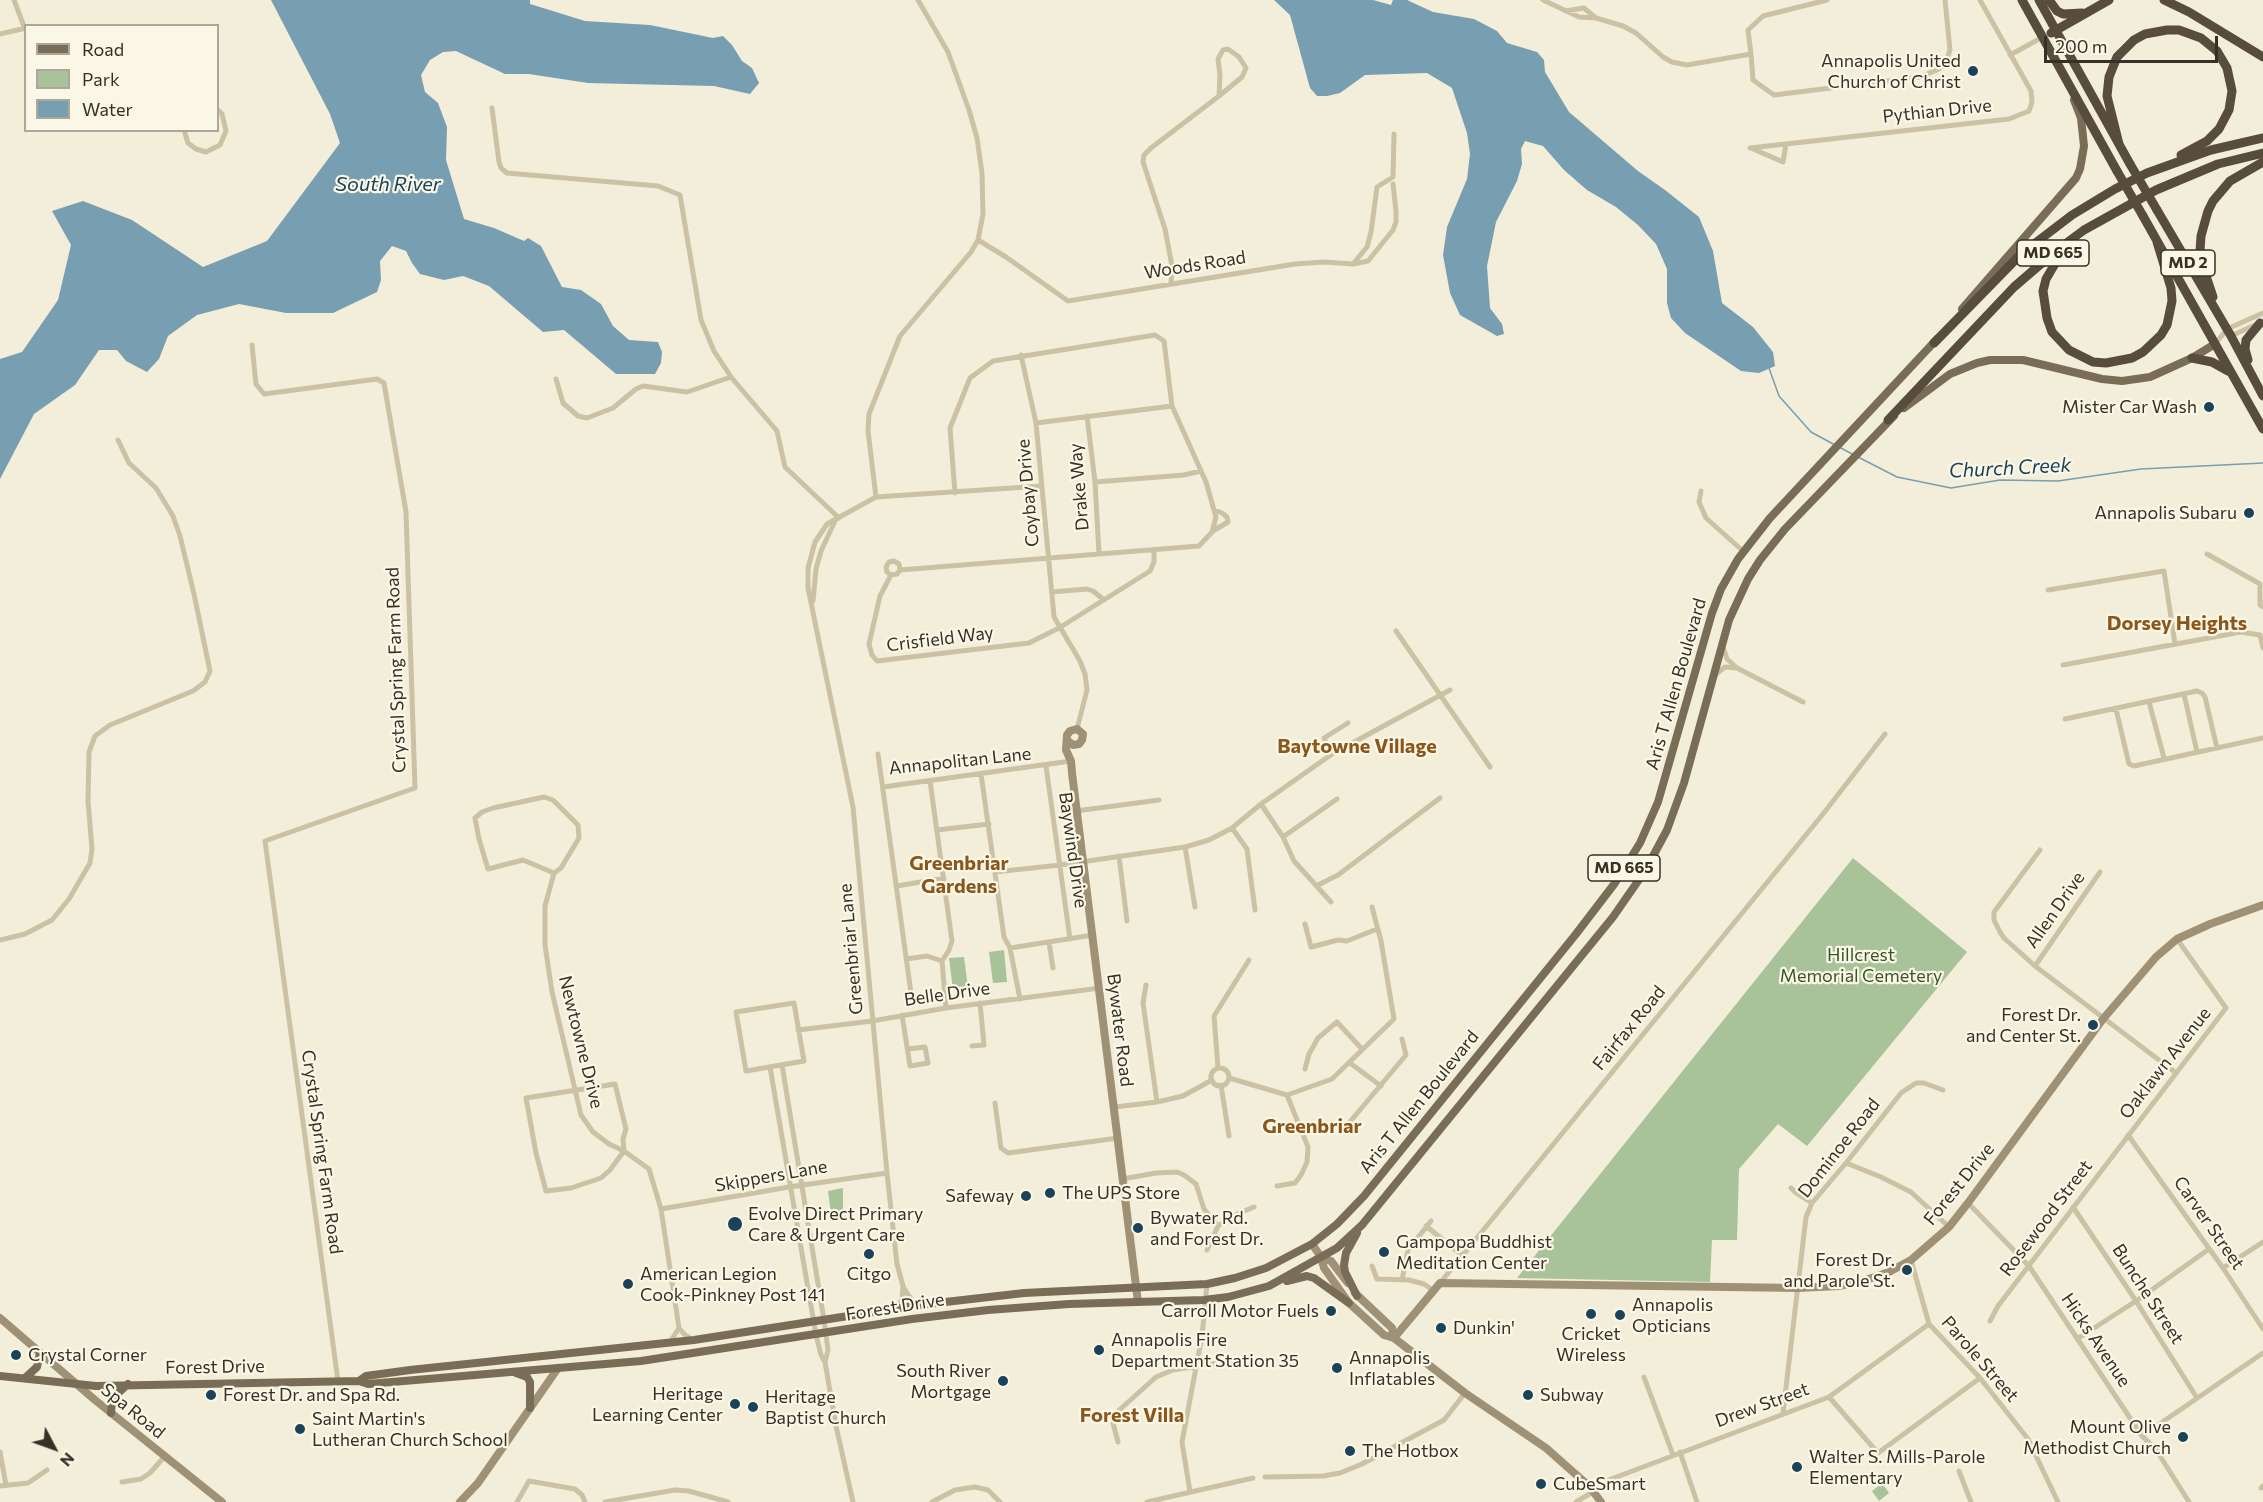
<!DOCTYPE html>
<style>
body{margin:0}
#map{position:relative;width:2263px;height:1502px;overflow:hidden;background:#f3eed9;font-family:Commissioner,sans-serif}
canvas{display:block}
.legend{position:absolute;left:24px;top:24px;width:195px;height:108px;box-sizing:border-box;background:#faf7e6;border:2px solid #aca79a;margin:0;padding:8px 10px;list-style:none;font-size:18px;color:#373027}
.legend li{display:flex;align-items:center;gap:12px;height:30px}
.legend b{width:30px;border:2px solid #aca79a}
.north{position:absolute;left:24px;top:1418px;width:60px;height:60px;-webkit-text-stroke:4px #faf7e6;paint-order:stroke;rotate:131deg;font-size:16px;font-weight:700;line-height:24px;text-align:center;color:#373027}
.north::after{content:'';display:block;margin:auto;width:21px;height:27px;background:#373027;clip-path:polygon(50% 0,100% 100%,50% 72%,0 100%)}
.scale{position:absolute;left:2044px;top:36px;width:174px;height:27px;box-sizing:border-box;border:3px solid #373027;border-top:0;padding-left:8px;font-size:18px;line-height:21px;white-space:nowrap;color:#373027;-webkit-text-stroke:4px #faf7e6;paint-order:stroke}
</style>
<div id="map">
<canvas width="2263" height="1502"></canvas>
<ul class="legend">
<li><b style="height:8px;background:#7a6d57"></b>Road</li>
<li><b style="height:16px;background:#a8c399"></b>Park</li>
<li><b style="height:16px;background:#779eb1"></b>Water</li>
</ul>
<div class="north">N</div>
<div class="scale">200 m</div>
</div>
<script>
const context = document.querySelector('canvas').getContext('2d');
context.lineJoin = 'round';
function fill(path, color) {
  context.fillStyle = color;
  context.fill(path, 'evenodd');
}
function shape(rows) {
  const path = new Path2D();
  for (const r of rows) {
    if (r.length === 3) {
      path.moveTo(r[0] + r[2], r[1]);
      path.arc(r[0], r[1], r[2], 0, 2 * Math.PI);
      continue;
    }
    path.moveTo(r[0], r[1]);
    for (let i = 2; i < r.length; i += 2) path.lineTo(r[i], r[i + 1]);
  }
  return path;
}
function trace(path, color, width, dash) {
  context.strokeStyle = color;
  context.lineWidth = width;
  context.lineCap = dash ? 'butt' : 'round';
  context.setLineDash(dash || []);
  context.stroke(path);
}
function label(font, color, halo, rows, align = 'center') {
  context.font = font + ' Commissioner,sans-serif';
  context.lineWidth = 4.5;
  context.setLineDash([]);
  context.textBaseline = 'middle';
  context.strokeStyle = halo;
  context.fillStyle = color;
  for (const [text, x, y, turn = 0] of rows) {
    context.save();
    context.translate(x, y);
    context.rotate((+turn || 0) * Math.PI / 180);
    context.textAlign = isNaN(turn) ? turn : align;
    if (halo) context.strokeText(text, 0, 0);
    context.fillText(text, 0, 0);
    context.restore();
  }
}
fill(shape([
 [1853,858,1967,952,1807,1146,1778,1124,1739,1169,1737,1240,1712,1240,1710,1282,1517,1278],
 [1004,950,1007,982,993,983,989,952],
 [964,957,968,988,953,990,949,958],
 [843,1188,843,1218,832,1221,828,1191],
 [1882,1483,1889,1493,1879,1501,1872,1491]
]), '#a8c399');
fill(shape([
 [271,0,530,0,530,4,585,21,650,25,713,38,723,36,732,45,742,61,752,68,759,83,750,94,714,86,588,83,529,74,505,74,456,51,443,52,430,60,421,75,425,92,438,103,447,127,446,160,464,219,494,228,524,241,528,238,541,246,562,287,581,290,601,304,613,326,629,340,658,342,662,352,661,363,655,374,616,374,564,330,543,332,489,286,463,276,444,280,420,274,412,263,406,251,392,246,380,261,381,280,377,292,333,313,286,313,239,304,197,315,168,336,159,359,147,372,126,361,117,350,99,350,75,385,34,414,0,479,0,359,22,352,58,300,71,245,52,211,83,201,132,220,203,267,267,241,340,143,330,114],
 [1274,0,1373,0,1391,5,1393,0,1407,0,1433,12,1474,19,1497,31,1507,43,1537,52,1544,60,1545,72,1569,112,1638,171,1665,190,1699,217,1713,251,1722,303,1753,327,1773,352,1775,366,1759,373,1741,371,1685,333,1671,318,1667,303,1667,269,1656,244,1638,225,1616,207,1587,190,1564,170,1543,146,1525,141,1521,149,1522,164,1517,181,1496,222,1487,266,1490,308,1502,324,1504,334,1497,336,1460,315,1450,293,1443,255,1447,227,1467,179,1470,154,1467,133,1452,88,1427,73,1365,75,1340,93,1327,96,1317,96,1310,88,1290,15]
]), '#779eb1');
trace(shape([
 [1769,368,1779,396,1811,432,1835,445],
 [1839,447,1854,455],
 [1858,457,1897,477,1951,488,2000,480,2058,481,2141,469,2263,463]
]), '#779eb1', 1.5);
trace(shape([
 [14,0,25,29],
 [1543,0,1579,17,1596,18,1623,26,1636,33,1663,57,1672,62,1687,65,1751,54,1748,30,1763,16,1827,0],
 [1565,11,1584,8,1596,18],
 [0,34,26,28],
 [1751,54,1753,80,1774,95,1920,77,1939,69,1948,56,1950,50,1945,0],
 [2010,55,2043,37],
 [492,108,499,162,501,168,507,173,658,186,680,195,701,320,714,351,731,377,777,431,785,467,839,518],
 [184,130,188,143,196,149,206,152,220,145,226,131,222,114,218,110],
 [1750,148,2009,119,2029,111,2032,102,2031,91,1980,0],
 [1751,148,1783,162,1786,144],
 [978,240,1006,257,1068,301,1295,264,1324,262,1353,264,1367,247,1371,232,1377,187,1393,177,1394,134],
 [1353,264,1368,261,1393,230,1396,222,1396,211,1393,184],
 [1171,284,1172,266,1165,229,1143,162,1144,155,1151,148,1219,96,1242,77,1246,68,1239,57,1228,49,1223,50,1218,59,1220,75,1219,96],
 [2231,336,2257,324],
 [2215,344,2227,329,2263,313],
 [252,345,256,384,264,394,377,379,384,383,406,512,415,788,265,841,338,1381],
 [1021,355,1036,423,1054,617,1080,661,1085,674,1087,690,1077,729],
 [556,379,563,403,578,416,587,418,613,408,636,389,643,386,687,392,731,377],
 [1087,416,1095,482,1099,554],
 [1036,423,1172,406],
 [1095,482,1184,475,1201,471],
 [1701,491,1699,502,1706,518,1743,551],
 [876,497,868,431,869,414,900,336,971,252,978,240,983,214,982,173,977,138,969,110,948,52,918,0],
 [1213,531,1228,522,1227,517,1222,513,1214,510],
 [2207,554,2260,584,2260,605,2263,607],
 [900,570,897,574,891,575,887,572,886,567,889,562,894,561,899,564,900,570,1199,546,1212,532,1216,517,1206,482,1172,406,1164,341,1155,335,993,361,970,378,950,428,955,493],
 [891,575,880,596,869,644,872,655,877,661,1029,643,1059,628,1150,571,1154,562,1154,551],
 [2048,590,2164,571,2175,644],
 [1052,592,1087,589,1093,591,1104,600],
 [813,601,816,569,821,551,835,521],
 [1396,631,1490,767],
 [1723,647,1727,659,1737,668,1803,702],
 [2063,665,2241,632,2260,635,2263,648],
 [1715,675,1725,667,1736,668],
 [2184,694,2197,752],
 [2149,702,2164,758],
 [2116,709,2129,764,2134,766,2263,738],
 [2065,719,2197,691,2202,693,2205,697,2217,748],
 [878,754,911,993],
 [1332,754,1324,738,1348,723],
 [1046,766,1070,939],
 [981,774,1004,937,1010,948,1020,999],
 [930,781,952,941,949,950,942,961,946,1008],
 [883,787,1071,761],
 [1261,804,1283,837,1294,861,1331,902],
 [1076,811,1159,800],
 [1232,828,1247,849,1255,910],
 [937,830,989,824],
 [1283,837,1337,799],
 [1185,847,1195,907],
 [2040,850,1994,912,1994,920,2000,932,2004,938,2035,966,2176,1073],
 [1119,856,1127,921],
 [995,872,1060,865,1185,847,1209,840,1232,828,1261,804,1332,754,1450,690],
 [554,873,523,860,488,869,479,839,475,818,482,812,493,808,544,797,553,800,578,825,579,838,561,868,554,873,545,906,545,945,552,992,581,1115,593,1132,609,1144,624,1151,649,1169,661,1209,679,1328,670,1342],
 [1318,885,1338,875,1440,798],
 [897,886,944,878],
 [1305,924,1311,947,1338,940,1347,941,1377,929],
 [0,940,25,934,52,920,69,899,90,863,92,849,88,801,89,752,95,736,110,725,193,691,205,682,210,671,194,594,180,536,173,516,156,488,129,463,118,440],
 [1049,942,1053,968],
 [1010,948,1093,935],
 [906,959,927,956,942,961],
 [2035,966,2100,872],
 [1146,985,1143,1003,1157,1102],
 [794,1003,804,1061,746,1071,736,1012,794,1003],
 [902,1015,910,1066,928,1063,925,1047,908,1049],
 [798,1030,872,1021,946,1008,1100,988],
 [972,1046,984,1045,980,1003],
 [1350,1063,1381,1086],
 [782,1065,824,1320,828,1350,825,1362],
 [770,1067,816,1335,821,1355,825,1362,836,1426,853,1502],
 [1218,1068,1214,1016,1249,960],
 [1220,1077,9],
 [1305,1069,1309,1054,1318,1038,1337,1022,1362,1049],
 [1229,1078,1287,1095,1332,1079,1394,1019,1381,941,1372,907],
 [615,1084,626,1129,623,1139,624,1151,610,1170,601,1178,571,1188,546,1191,536,1153,526,1098,615,1084],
 [1221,1085,1229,1136],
 [995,1103,1001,1148,1008,1153,1118,1138],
 [1115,1107,1157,1102,1183,1096,1212,1080],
 [1349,1123,1406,1055,1402,1039],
 [2128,1135,2223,1268,2263,1329],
 [1846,1163,1881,1177,1911,1192,1949,1227],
 [1122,1179,1156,1173,1177,1172,1184,1175,1196,1184,1204,1209,1218,1226],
 [1277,1186,1295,1183,1301,1175,1307,1162,1308,1147,1287,1095],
 [1791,1188,1796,1193,1812,1203],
 [1968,1203,2029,1266,2142,1436,2155,1448,2189,1502],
 [2073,1207,2136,1301,2197,1398],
 [661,1209,789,1187,887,1173],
 [1426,1226,1463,1256],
 [1207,1250,1218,1226,1237,1214,1254,1207],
 [1911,1260,1929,1324,1980,1378,2028,1439,2058,1502],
 [1372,1266,1377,1279,1409,1280,1424,1284,1434,1291],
 [2223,1268,2263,1242],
 [1402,1280,1408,1250,1431,1221],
 [1440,1283,1823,814,1885,734],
 [903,1287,911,1299,918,1304],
 [895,1308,902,1300,903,1286,897,1264,887,1173,853,807,808,588,808,568,815,542,827,524,876,497,1042,486],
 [1990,1321,1998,1306,2226,1008,2177,939],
 [679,1328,684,1334,693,1340],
 [2077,1339,2136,1301,2209,1249],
 [1644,1377,1673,1455],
 [1829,1397,1878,1453,1980,1378],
 [1783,1413,1806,1217,1812,1203,1846,1163,1901,1093,1916,1083,1924,1083,1943,1090],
 [2142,1436,2263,1353],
 [1118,1442,1113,1423,1116,1413,1156,1377,1173,1370,1231,1361],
 [0,1452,6,1485],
 [1680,1452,1697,1502],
 [1959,1471,1971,1502],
 [1265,1477,1323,1476,1340,1473,1362,1464,1444,1420,1465,1393],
 [122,1482,141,1479,150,1473,165,1456],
 [0,1486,28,1483,47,1470],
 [1590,1487,1829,1397,1929,1324],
 [2261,1488,2263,1486],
 [1190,1492,1182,1442,1202,1336,1207,1284],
 [517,1502,529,1481,575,1489,582,1495,585,1502],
 [605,1502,675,1490,689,1491,728,1502],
 [932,1502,955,1490,975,1487,988,1490,1000,1502],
 [1147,1502,1253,1478],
 [1576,1502,1593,1492]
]), '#cbc2a5', 5);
trace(shape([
 [1067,740,1073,745,1079,744,1082,740,1083,734,1077,729,1070,731,1067,735,1066,750,1071,761,1072,773,1138,1302],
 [1312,1244,1321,1257,1324,1268,1349,1303,1384,1335,1394,1338,1465,1393,1546,1448,1590,1487,1601,1502],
 [1321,1257,1331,1261,1348,1283],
 [1355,1293,1392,1328,1394,1338],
 [0,1318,95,1400,222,1502],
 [1394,1338,1440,1283,1798,1288,1839,1286,1866,1280,1889,1272,1911,1260,1949,1227,1968,1203,2103,1019,2156,957,2177,939,2210,924,2263,905],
 [460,1502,478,1483,558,1368]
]), '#9f9176', 8);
trace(shape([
 [1962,309,2076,178,2080,169,2084,146,2081,118,2074,100],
 [1904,408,1950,374,1977,363,1990,360,2023,360,2102,379,2122,381,2150,377,2192,358,2215,344],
 [1287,1281,1307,1276,1314,1278,1349,1303],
 [1357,1296,1345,1272,1344,1265,1346,1253,1357,1233],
 [516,1373,527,1377,530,1382,530,1408],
 [0,1376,96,1386,359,1381,368,1384,641,1361,912,1319,988,1310,1069,1304,1204,1300,1228,1297,1269,1286,1337,1248,1362,1225,1613,917,1645,871,1667,830,1684,783,1729,620,1748,579,1760,560,1785,529,1894,416],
 [25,1378,37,1367,40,1353],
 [359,1381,366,1376,410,1370,694,1340,919,1305,1024,1293,1207,1284,1235,1278,1266,1268,1312,1244,1337,1224,1364,1196,1576,934,1615,883,1640,843,1658,802,1712,613,1721,589,1738,559,1770,518,1938,338],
 [111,1413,112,1402,117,1394,128,1384]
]), '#7a6d57', 8);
trace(shape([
 [2022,0,2117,171],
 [2039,0,2130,164],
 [2049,0,2057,11,2063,14,2082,13],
 [2164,0,2189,12,2263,57],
 [2051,33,2109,0],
 [2119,144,2107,96,2109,77,2117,57,2134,40,2145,34,2167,30,2179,30,2201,38,2217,51,2227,68,2232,91,2229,110,2219,129,2207,141,2181,155],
 [2157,210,2231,336,2263,396],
 [2143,216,2263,429],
 [2070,246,2059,257,2046,279,2043,291,2047,318,2052,332,2069,350,2093,362,2106,363,2132,358,2143,352,2161,335,2167,325,2172,301,2171,288,2157,242],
 [2213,297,2202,264,2200,251,2201,236,2208,211,2213,201,2230,181,2263,162],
 [1934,343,2021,254,2072,215,2115,189,2147,173,2211,150,2263,138],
 [2192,358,2212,362,2228,371],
 [2248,360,2245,349,2246,340,2260,323],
 [1888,420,2014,287,2057,250,2084,230,2156,190,2218,164,2263,153]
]), '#584d3d', 9);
trace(shape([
 [2130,164,2157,210],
 [2117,171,2143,216]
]), '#584d3d', 9);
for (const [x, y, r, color] of [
 [1973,71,6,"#1a435a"],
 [2209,407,6,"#1a435a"],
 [2249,513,6,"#1a435a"],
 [2093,1025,6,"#1a435a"],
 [1050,1193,6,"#1a435a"],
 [1026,1196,6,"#1a435a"],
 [735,1224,8,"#1a435a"],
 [1138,1228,6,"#1a435a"],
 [1384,1252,6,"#1a435a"],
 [869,1254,6,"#1a435a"],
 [1907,1270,6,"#1a435a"],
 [628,1284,6,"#1a435a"],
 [1331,1311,6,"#1a435a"],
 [1591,1314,6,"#1a435a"],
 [1620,1315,6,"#1a435a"],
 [1441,1328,6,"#1a435a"],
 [1099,1350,6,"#1a435a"],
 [16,1355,6,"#1a435a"],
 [1337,1368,6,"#1a435a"],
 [1003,1381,6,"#1a435a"],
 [211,1395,6,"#1a435a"],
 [1528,1395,6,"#1a435a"],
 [735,1404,6,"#1a435a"],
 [753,1407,6,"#1a435a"],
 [300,1429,6,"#1a435a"],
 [2183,1437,6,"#1a435a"],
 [1350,1451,6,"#1a435a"],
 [1797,1467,6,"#1a435a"],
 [1541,1484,6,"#1a435a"]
]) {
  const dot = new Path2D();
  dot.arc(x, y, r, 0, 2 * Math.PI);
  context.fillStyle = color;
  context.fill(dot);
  trace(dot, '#faf7e6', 2);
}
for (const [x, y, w] of [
 [2053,253,72],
 [2188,263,54],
 [1624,868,72]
]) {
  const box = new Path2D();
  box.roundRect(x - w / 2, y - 13, w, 26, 4.5);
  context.fillStyle = '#faf7e6';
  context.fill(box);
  trace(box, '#373027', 1.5);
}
label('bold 16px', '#373027', null, [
 ["MD 665",2053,253],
 ["MD 2",2188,263],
 ["MD 665",1624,868]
]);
label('18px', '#373027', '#faf7e6', [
 ["Annapolis United",1961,61,"right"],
 ["Church of Christ",1961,82,"right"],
 ["Mister Car Wash",2197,407,"right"],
 ["Annapolis Subaru",2237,513,"right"],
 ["Forest Dr.",2081,1015,"right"],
 ["and Center St.",2081,1036,"right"],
 ["The UPS Store",1062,1193],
 ["Safeway",1014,1196,"right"],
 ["Evolve Direct Primary",748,1214],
 ["Care & Urgent Care",748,1235],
 ["Bywater Rd.",1150,1218],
 ["and Forest Dr.",1150,1239],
 ["Gampopa Buddhist",1396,1242],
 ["Meditation Center",1396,1263],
 ["Forest Dr.",1895,1260,"right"],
 ["and Parole St.",1895,1281,"right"],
 ["American Legion",640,1274],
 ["Cook-Pinkney Post 141",640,1295],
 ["Citgo",869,1274,"center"],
 ["Annapolis",1632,1305],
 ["Opticians",1632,1326],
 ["Carroll Motor Fuels",1319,1311,"right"],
 ["Dunkin'",1453,1328],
 ["Cricket",1591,1334,"center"],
 ["Wireless",1591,1355,"center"],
 ["Annapolis Fire",1111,1340],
 ["Department Station 35",1111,1361],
 ["Crystal Corner",28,1355],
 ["Annapolis",1349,1358],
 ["Inflatables",1349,1379],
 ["South River",991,1371,"right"],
 ["Mortgage",991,1392,"right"],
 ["Heritage",723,1394,"right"],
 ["Learning Center",723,1415,"right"],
 ["Forest Dr. and Spa Rd.",223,1395],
 ["Subway",1540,1395],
 ["Heritage",765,1397],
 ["Baptist Church",765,1418],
 ["Saint Martin's",312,1419],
 ["Lutheran Church School",312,1440],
 ["Mount Olive",2171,1427,"right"],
 ["Methodist Church",2171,1448,"right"],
 ["The Hotbox",1362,1451],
 ["Walter S. Mills-Parole",1809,1457],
 ["Elementary",1809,1478],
 ["CubeSmart",1553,1484]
], 'left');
label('18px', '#373027', '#faf7e6', [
 ["Pythian Drive",1937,111,-6],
 ["Woods Road",1195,265,-9],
 ["Drake Way",1079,487,-95],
 ["Coybay Drive",1028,493,-95],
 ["Crisfield Way",940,639,-7],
 ["Crystal Spring Farm Road",396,670,-92],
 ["Aris T Allen Boulevard",1676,684,-74],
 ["Annapolitan Lane",960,761,-6],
 ["Baywind Drive",1073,850,82],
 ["Allen Drive",2055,910,-55],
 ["Greenbriar Lane",851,949,-95],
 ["Belle Drive",947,994,-8],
 ["Fairfax Road",1629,1028,-51],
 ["Bywater Road",1120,1030,83],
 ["Newtowne Drive",581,1042,76],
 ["Oaklawn Avenue",2165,1063,-52],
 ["Aris T Allen Boulevard",1419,1102,-51],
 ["Dominoe Road",1839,1148,-52],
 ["Crystal Spring Farm Road",322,1152,82],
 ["Skippers Lane",771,1176,-10],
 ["Forest Drive",1959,1184,-51],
 ["Rosewood Street",2046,1218,-53],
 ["Carver Street",2209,1223,55],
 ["Bunche Street",2148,1294,57],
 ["Forest Drive",895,1307,-9],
 ["Hicks Avenue",2096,1340,56],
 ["Parole Street",1980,1359,49],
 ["Forest Drive",215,1367,-1],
 ["Drew Street",1762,1405,-20],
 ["Spa Road",133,1411,39]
]);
label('18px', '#385629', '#faf7e6', [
 ["Hillcrest",1861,955],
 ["Memorial Cemetery",1861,976]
]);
label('italic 20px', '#1a435a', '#faf7e6', [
 ["South River",388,184],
 ["Church Creek",2010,468,-3]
]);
label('bold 20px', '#8a561b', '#faf7e6', [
 ["Dorsey Heights",2177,623],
 ["Baytowne Village",1357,746],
 ["Greenbriar",959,863],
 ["Gardens",959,886],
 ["Greenbriar",1312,1126],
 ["Forest Villa",1132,1415]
]);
</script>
